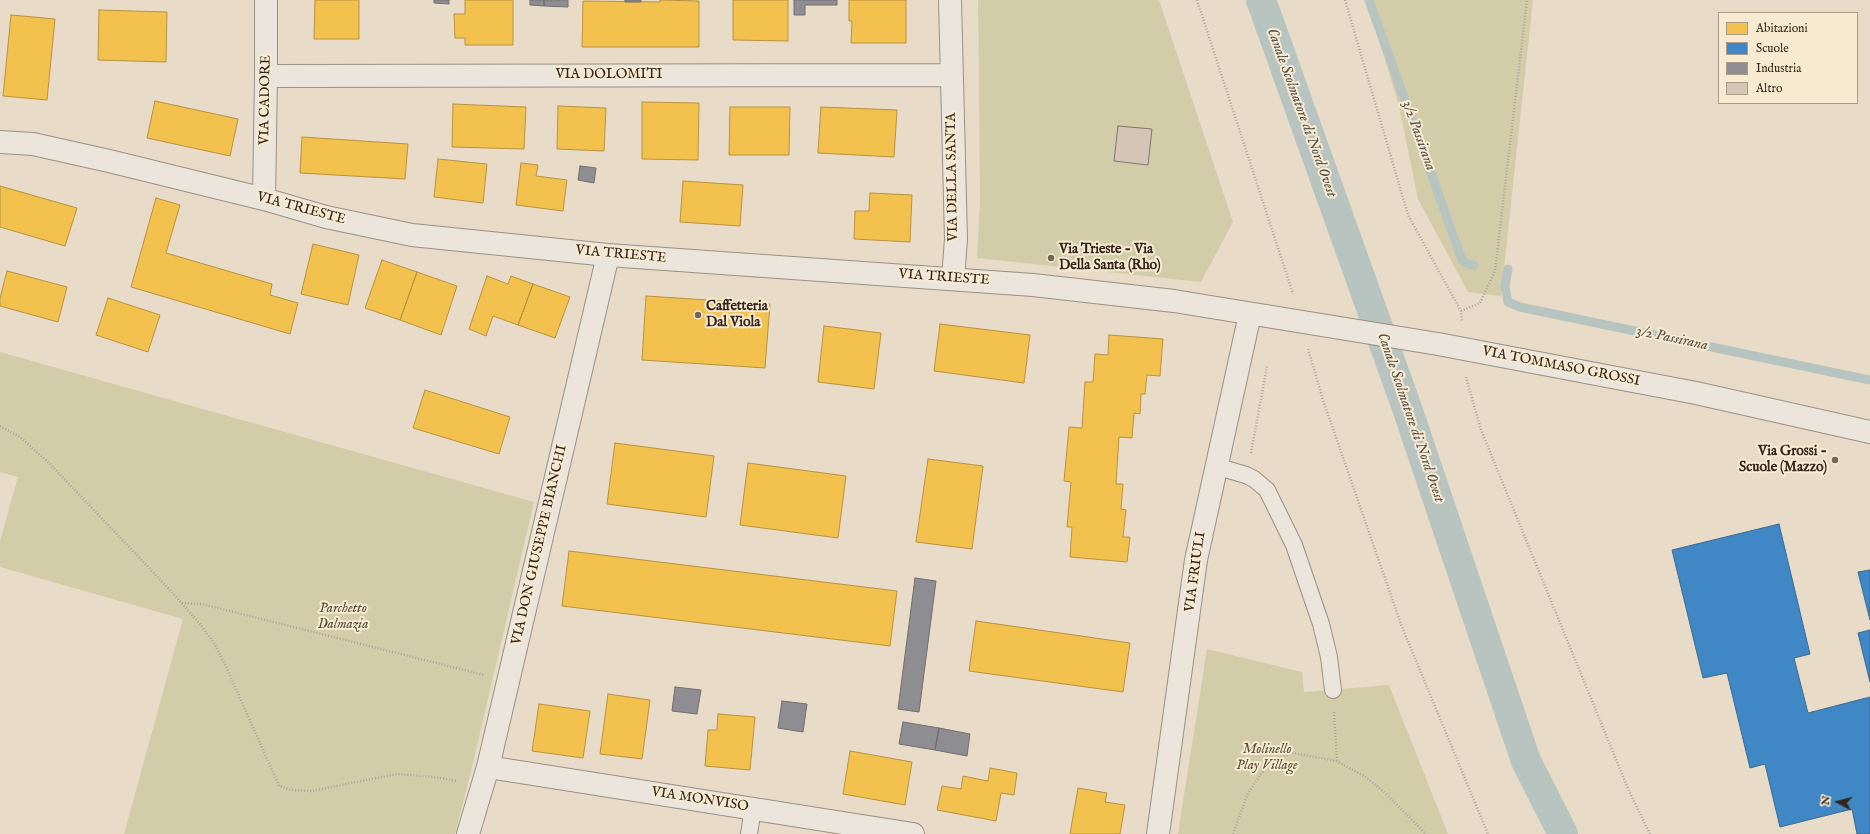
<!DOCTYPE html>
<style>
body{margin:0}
#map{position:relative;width:1870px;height:834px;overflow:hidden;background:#e8dcc8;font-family:"IM FELL English",serif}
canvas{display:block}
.legend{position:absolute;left:1718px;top:12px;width:140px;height:92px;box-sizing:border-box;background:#f9ebd2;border:1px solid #ab9c89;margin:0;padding:5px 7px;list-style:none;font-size:12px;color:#36251b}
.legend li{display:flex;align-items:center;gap:8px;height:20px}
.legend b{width:20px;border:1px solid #ab9c89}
.north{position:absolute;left:1818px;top:782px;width:40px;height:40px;-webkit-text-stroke:3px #f9ebd2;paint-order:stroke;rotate:277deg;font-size:11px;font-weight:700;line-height:16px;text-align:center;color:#36251b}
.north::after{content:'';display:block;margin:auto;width:14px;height:18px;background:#36251b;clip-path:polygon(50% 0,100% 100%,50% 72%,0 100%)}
</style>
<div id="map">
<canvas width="1870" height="834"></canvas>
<ul class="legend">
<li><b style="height:11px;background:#f2c14e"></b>Abitazioni</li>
<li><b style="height:11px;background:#3f88c5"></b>Scuole</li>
<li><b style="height:11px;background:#8d8d92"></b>Industria</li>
<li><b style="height:11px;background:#d5c5b6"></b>Altro</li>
</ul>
<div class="north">N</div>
</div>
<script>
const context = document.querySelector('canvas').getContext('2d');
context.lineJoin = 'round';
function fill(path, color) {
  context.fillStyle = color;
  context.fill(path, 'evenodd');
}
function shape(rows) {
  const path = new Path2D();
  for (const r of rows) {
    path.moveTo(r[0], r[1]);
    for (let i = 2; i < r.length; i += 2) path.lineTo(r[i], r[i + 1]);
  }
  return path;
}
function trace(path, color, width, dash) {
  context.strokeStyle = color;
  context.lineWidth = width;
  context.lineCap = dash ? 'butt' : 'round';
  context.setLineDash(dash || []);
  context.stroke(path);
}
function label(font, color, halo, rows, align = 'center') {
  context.font = font + ' "IM FELL English",serif';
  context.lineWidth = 4;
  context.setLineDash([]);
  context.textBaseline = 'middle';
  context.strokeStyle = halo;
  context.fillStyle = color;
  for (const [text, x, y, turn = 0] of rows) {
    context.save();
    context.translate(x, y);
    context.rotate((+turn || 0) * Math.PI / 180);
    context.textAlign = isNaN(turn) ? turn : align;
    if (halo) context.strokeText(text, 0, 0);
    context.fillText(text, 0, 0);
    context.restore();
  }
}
fill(shape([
 [978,0,1159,0,1233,222,1201,282,977,258,980,200],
 [1367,0,1533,0,1501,296,1468,292,1418,199,1399,106],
 [0,352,534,502,473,763,455,834,124,834,183,619,0,567,0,541,18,477,0,472],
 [1207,649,1302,672,1304,692,1389,685,1448,834,1178,834]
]), '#d2cda8');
const homes = shape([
 [315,0,359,0,359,39,314,39,315,0],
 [465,0,513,0,513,45,465,45,465,38,455,38,454,14,465,14,465,0],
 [660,0,699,1,699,47,582,47,583,1,660,2,660,0],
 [733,0,788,0,788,41,733,40,733,0],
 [849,0,906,0,906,43,851,43,852,21,849,21,849,0],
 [99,10,167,12,166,62,98,60,99,10],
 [11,15,55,19,47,100,3,96,11,15],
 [155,101,238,119,230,156,147,138,155,101],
 [642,102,699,103,698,160,642,159,642,102],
 [453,104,526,107,524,149,452,147,453,104],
 [558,106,606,108,604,151,557,149,558,106],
 [730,107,790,107,789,155,729,155,730,107],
 [821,107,897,110,894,157,818,153,821,107],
 [302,137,408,144,405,179,300,173,302,137],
 [438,159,487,164,483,203,434,197,438,159],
 [521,163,538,165,536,176,567,180,563,211,516,205,521,163],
 [683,181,743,185,740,226,680,222,683,181],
 [0,186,77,208,65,246,0,227,0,186],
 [870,193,912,195,910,242,854,239,855,211,869,211,870,193],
 [156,198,180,205,166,253,272,284,270,295,298,303,290,334,131,287,156,198],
 [313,244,359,255,348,305,301,294,313,244],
 [382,260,417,272,400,320,365,308,382,260],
 [7,271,67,287,58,322,0,306,0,298,7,271],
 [417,272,457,286,441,335,400,320,417,272],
 [487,276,508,284,511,276,533,284,518,325,493,316,486,336,469,329,487,276],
 [533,284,570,297,555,338,518,325,533,284],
 [646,296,770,304,765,368,642,360,646,296],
 [108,298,160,315,148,352,96,335,108,298],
 [940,324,1030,335,1024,383,934,371,940,324],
 [824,326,881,333,874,389,818,382,824,326],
 [1109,335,1163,339,1160,376,1147,375,1145,394,1141,394,1140,414,1134,413,1132,438,1119,437,1116,484,1123,484,1121,509,1126,510,1123,537,1130,537,1127,562,1070,557,1072,527,1067,527,1071,482,1064,481,1069,427,1082,428,1085,382,1093,382,1095,354,1108,355,1109,335],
 [425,390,510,417,499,454,413,428,425,390],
 [615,443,714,456,706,517,607,504,615,443],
 [928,459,983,466,972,549,916,542,928,459],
 [748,463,846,476,838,538,740,525,748,463],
 [569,551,897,591,890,646,562,606,569,551],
 [976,621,1130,643,1123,692,969,671,976,621],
 [608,694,650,700,642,759,600,754,608,694],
 [539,704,590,711,583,758,532,751,539,704],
 [718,714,755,717,750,770,705,766,708,730,717,730,718,714],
 [850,751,912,762,905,805,843,794,850,751],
 [990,768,1017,773,1014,795,1001,793,996,821,937,810,942,786,961,789,963,776,988,781,990,768],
 [1078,788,1107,793,1105,802,1125,805,1120,834,1070,834,1078,788]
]);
fill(homes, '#f2c14e');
trace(homes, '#ba923f', 1);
const schools = shape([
 [1779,524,1810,654,1794,658,1808,713,1870,697,1870,834,1857,834,1852,809,1780,827,1765,764,1750,768,1727,673,1703,678,1672,550,1779,524],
 [1870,570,1870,620,1858,572,1870,570],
 [1870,630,1870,682,1858,633,1870,630]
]);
fill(schools, '#3f88c5');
trace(schools, '#3c6a92', 1);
const industry = shape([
 [434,0,449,0,449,4,434,3,434,0],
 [530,0,544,0,544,6,530,5,530,0],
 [544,0,568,0,568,7,544,6,544,0],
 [625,0,641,0,641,2,625,2,625,0],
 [794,0,837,0,837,5,805,5,805,15,794,15,794,0],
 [580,166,596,168,594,183,578,180,580,166],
 [915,578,936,581,919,712,898,709,915,578],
 [675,687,701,690,697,714,672,711,675,687],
 [782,701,807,704,803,732,778,728,782,701],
 [903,722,939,728,935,750,899,744,903,722],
 [939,728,970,734,967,756,935,750,939,728]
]);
fill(industry, '#8d8d92');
trace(industry, '#736e6e', 1);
trace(shape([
 [1369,0,1462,260,1468,264,1474,265],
 [1508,269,1505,287,1508,302,1520,307,1870,380]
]), '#b8c4bf', 9);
trace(shape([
 [1261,0,1408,411,1526,761,1563,834]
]), '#b8c4bf', 30);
const building = shape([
 [1118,126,1152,129,1148,165,1114,161,1118,126]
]);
fill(building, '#d5c5b6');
trace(building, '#81786e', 1);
const lane = shape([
 [1215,466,1246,475,1254,479,1267,490,1294,545,1321,624,1329,657,1333,690],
 [749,834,753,808]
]);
const street = shape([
 [950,0,956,239,953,279],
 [266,76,951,75],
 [0,142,33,144,109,161,264,199,326,217,412,235,608,255,1033,285,1174,301,1438,344,1696,393,1870,432],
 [264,199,266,76,266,0],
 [488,767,913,834],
 [468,834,488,767,608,255],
 [1158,834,1196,560,1250,314]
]);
trace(lane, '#9a9185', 18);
trace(street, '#9a9185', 24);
trace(shape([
 [1197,0,1293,294],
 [1345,0,1408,215,1461,311,1462,322],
 [1461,311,1480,303,1495,271,1527,0],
 [1308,349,1323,400,1402,627,1488,834],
 [1466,377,1481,430,1629,791,1650,834],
 [0,426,20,437,49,463,171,591,200,624,214,643,228,671,279,786,291,790,311,791,397,774,434,777,457,781],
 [1251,453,1267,366],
 [182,603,202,604,484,675],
 [1334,712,1337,761],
 [1233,834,1248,793,1266,767,1278,758,1293,753,1337,761,1364,776,1383,791,1426,834]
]), '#aba59c', 2.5, [1, 2]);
trace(lane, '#ebe5dc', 16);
trace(street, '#ebe5dc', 22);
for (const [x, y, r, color] of [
 [1051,258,4,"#746558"],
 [698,315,4,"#746558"],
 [1835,460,4,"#746558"]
]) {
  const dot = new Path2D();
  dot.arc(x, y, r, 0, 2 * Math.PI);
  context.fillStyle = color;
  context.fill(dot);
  trace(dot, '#f9ebd2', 1.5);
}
label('14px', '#36251b', '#f9ebd2', [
 ["VIA DOLOMITI",609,75],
 ["VIA CADORE",266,100,-89],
 ["VIA DELLA SANTA",953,177,-91],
 ["VIA TRIESTE",301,209,15],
 ["VIA TRIESTE",621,255,5],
 ["VIA TRIESTE",944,278,4],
 ["VIA TOMMASO GROSSI",1561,367,11],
 ["VIA DON GIUSEPPE BIANCHI",540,545,-77],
 ["VIA FRIULI",1196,572,-82],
 ["VIA MONVISO",700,800,9]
]);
label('bold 14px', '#36251b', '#f9ebd2', [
 ["Via Trieste - Via",1059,250],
 ["Della Santa (Rho)",1059,266],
 ["Caffetteria",706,307],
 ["Dal Viola",706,323],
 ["Via Grossi -",1827,452,"right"],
 ["Scuole (Mazzo)",1827,468,"right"]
], 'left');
label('italic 14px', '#584c38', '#f9ebd2', [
 ["Parchetto",343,609],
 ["Dalmazia",343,625],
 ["Molinello",1267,750],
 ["Play Village",1267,766]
]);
label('italic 15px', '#57524b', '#f9ebd2', [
 ["Canale Scolmatore di Nord Ovest",1301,113,70],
 ["3/2 Passirana",1418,136,70],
 ["3/2 Passirana",1672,339,12],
 ["Canale Scolmatore di Nord Ovest",1410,418,71]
]);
</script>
